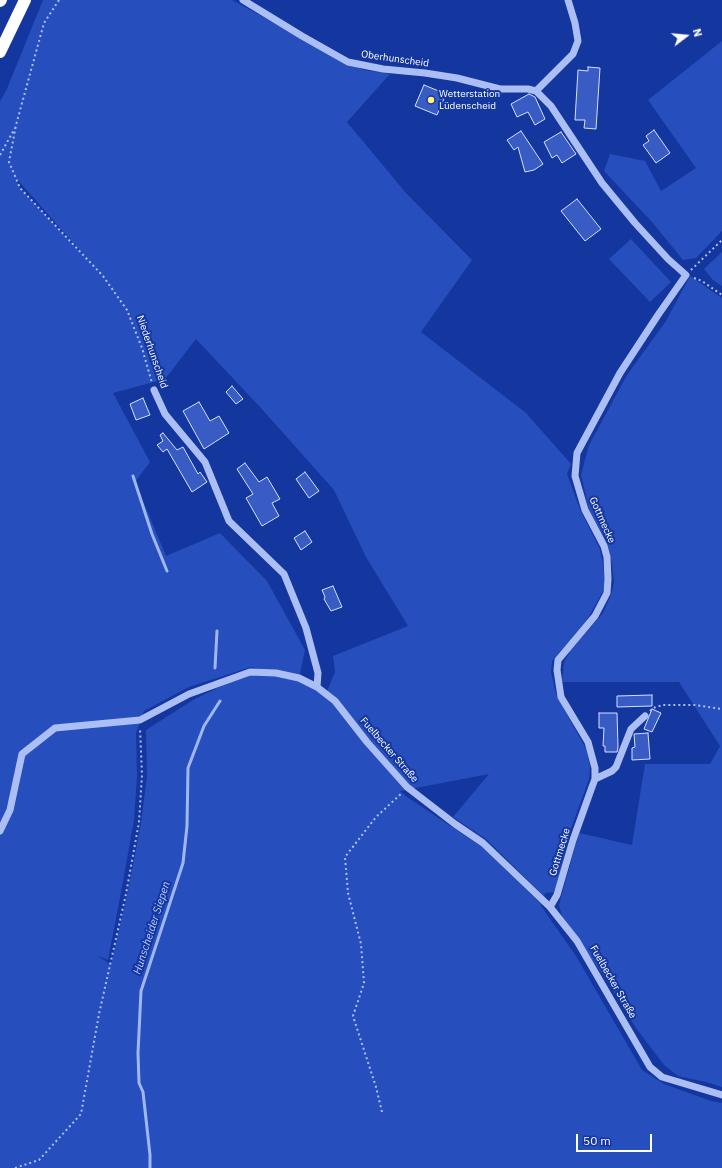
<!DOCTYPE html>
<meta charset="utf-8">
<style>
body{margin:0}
#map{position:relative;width:722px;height:1168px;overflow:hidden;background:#14369f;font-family:"IBM Plex Sans",sans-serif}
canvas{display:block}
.north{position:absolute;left:666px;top:16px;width:40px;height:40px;-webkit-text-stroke:3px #14369f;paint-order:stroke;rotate:74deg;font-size:11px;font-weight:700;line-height:16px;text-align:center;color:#fff}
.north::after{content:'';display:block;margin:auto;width:14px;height:18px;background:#fff;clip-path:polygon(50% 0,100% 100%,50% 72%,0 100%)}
.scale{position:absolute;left:576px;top:1134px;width:76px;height:18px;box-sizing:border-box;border:2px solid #fff;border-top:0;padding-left:5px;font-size:12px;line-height:14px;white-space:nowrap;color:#fff;-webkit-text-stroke:3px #14369f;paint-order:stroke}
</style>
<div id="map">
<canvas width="722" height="1168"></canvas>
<div class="north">N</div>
<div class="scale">50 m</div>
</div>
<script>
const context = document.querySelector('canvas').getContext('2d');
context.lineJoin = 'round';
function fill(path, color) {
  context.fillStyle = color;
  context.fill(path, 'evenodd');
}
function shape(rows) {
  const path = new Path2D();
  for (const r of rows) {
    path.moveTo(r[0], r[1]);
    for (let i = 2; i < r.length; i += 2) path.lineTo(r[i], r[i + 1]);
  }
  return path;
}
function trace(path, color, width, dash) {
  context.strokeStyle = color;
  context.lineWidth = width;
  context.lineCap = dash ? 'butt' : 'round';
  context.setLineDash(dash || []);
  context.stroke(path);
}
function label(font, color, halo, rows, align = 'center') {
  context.font = font + ' "IBM Plex Sans",sans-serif';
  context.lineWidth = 4;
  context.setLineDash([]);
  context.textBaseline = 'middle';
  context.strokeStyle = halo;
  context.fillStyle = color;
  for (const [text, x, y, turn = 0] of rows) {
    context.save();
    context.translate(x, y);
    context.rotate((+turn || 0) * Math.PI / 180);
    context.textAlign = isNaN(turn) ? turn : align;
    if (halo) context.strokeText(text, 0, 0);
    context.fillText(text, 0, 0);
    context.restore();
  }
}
fill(shape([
 [43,0,232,0,347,63,364,70,390,74,347,122,406,193,472,260,421,332,526,413,571,464,567,474,581,512,599,547,602,558,605,579,603,591,587,620,552,661,551,672,556,694,586,749,590,766,589,779,569,834,559,880,554,892,545,893,544,896,486,839,453,817,489,774,400,791,407,797,482,847,541,904,541,906,576,956,642,1070,664,1084,711,1101,722,1103,722,1168,0,1168,0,101,6,91],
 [16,178,90,262,20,188],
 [196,339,260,407,334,490,366,557,408,626,333,656,335,672,326,694,299,678,305,650,267,581,220,533,166,556,135,482,150,462,113,393,165,379],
 [251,667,293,677,250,672,193,700,146,730,147,776,141,823,127,896,111,965,98,956,108,960,121,892,134,820,137,776,136,733,144,711,189,687],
 [722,41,722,231,696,258,683,260,652,222,604,171,610,154,645,161,661,191,696,168,648,100],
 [631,239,671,282,650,302,609,259],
 [722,252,722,286,713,280,704,269],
 [690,276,722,298,722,1087,706,1082,678,1076,664,1065,636,1028,605,978,562,916,559,905,579,833,632,845,645,764,710,764,720,746,679,682,562,682,564,662,571,650,603,613,611,595,614,582,612,563,608,548,589,509,581,475,589,445,627,375,666,321]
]), '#274ebd');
trace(shape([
 [133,476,152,534,167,571],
 [215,668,217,631],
 [150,1168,150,1155,143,1092,139,1083,138,1053,141,991,183,863,187,826,188,768,204,726,220,701]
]), '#9fb7f7', 3);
const building = shape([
 [588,67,600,68,596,129,584,128,585,120,575,120,578,70,588,71,588,67],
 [424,85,446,94,437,115,415,106,424,85],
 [529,94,535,97,545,119,535,125,528,112,517,117,511,104,529,94],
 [654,130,670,153,656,163,643,145,649,141,646,136,654,130],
 [521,131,543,164,534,170,525,172,518,147,514,150,507,140,521,131],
 [561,132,576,154,562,163,557,155,552,158,544,142,561,132],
 [577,199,601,229,585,241,561,211,577,199],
 [232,386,243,399,236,404,226,392,232,386],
 [143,398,150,415,136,420,130,404,143,398],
 [199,402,210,421,219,416,229,433,204,449,183,411,199,402],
 [163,433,177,450,183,447,198,474,200,472,207,482,192,492,167,449,163,452,157,445,163,441,160,435,163,433],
 [245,463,259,482,267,477,280,499,272,503,279,516,262,526,246,498,253,494,237,469,245,463],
 [305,472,319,491,309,498,296,479,305,472],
 [305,531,312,542,301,550,294,538,305,531],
 [333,586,342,607,331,611,324,599,325,597,322,590,333,586],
 [652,695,652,706,617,707,617,696,652,695],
 [652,709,661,713,652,732,644,729,652,709],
 [599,713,617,713,618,747,617,752,605,752,605,746,603,746,604,728,599,728,599,713],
 [648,733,650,759,632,760,632,748,635,747,634,734,648,733]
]);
fill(building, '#385cc4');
trace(building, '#d5e0fd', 1);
trace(shape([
 [59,0,44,23,16,125,9,162,20,188,103,276,127,310,142,348,152,383],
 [0,155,15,128],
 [691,270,722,240],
 [694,278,702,281,722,295],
 [650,711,653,708,663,705,695,705,722,709],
 [382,1112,376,1087,353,1016,364,983,361,944,348,893,345,857,376,817,402,793],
 [15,1168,39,1160,81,1114,99,1014,126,894,139,822,142,775,140,728]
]), '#acbff4', 2, [2, 3]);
trace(shape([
 [243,0,302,36,348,62,383,69,425,73,457,78,500,89,528,89,536,91,551,106,602,183,635,223,668,259,686,275,658,315,620,373,577,453,575,476,585,510,604,546,607,557,608,579,607,593,595,616,558,660,557,670,561,697,588,742,595,768,595,779,592,787,573,840,557,895,550,907],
 [536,91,573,54,578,41,575,23,568,0],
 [154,390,165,414,205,462,229,521,284,574,306,628,318,673,317,687],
 [595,779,612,771,616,767,631,729,645,716],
 [0,831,10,810,22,754,55,728,140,720,189,694,250,672,276,673,299,678,317,687,335,701,367,742,407,787,455,824,483,843,550,907,577,941,650,1067,662,1077,722,1095]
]), '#acbff4', 7);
trace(shape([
 [0,1,1,0],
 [0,52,25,0]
]), '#fff', 12);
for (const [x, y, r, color] of [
 [431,100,4,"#fff16f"]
]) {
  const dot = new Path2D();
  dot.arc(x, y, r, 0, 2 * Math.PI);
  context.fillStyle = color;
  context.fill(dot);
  trace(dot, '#14369f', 1.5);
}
label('10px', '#fff', '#14369f', [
 ["Oberhunscheid",395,59,8],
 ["Niederhunscheid",152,352,71],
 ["Gottmecke",602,520,66],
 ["Fuelbecker Straße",389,750,49],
 ["Gottmecke",560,852,-73],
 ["Fuelbecker Straße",613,982,60]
]);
label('10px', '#fff', '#14369f', [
 ["Wetterstation",439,94],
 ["Lüdenscheid",439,106]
], 'left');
label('italic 11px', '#b9cbfa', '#14369f', [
 ["Hunscheider Siepen",152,928,-72]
]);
</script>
